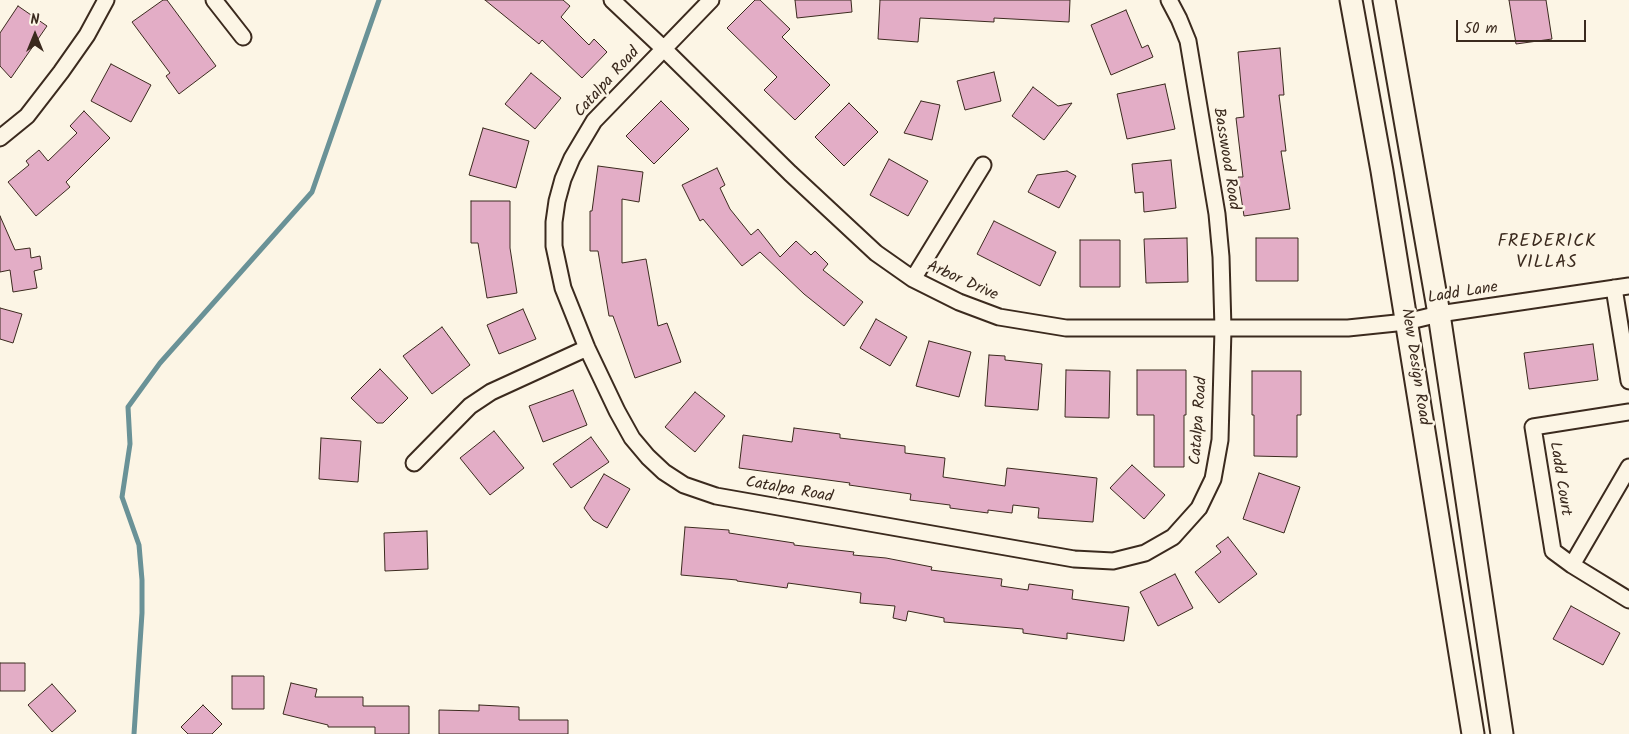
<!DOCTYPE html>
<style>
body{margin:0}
#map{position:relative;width:1629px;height:734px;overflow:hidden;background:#fcf5e5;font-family:Kalam,sans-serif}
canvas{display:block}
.north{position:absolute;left:10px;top:10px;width:50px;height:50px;-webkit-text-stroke:4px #fcf5e5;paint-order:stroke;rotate:0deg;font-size:14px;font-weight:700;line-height:20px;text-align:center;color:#3b2a1e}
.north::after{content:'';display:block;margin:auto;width:18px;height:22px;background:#3b2a1e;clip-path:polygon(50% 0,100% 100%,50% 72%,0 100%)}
.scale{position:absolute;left:1456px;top:20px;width:130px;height:22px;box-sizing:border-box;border:2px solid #3b2a1e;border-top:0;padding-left:6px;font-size:15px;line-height:18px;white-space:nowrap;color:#3b2a1e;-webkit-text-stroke:4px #fcf5e5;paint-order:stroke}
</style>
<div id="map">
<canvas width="1629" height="734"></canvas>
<div class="north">N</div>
<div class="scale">50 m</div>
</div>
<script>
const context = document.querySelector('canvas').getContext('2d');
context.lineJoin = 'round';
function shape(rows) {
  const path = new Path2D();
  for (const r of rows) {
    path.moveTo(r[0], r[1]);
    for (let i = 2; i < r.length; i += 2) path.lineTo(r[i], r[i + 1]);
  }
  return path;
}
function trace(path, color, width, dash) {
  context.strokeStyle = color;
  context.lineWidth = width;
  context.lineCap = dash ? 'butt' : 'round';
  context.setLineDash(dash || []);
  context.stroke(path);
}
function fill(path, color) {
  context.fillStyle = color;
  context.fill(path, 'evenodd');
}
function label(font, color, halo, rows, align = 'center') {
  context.font = font + ' Kalam,sans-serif';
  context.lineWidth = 5;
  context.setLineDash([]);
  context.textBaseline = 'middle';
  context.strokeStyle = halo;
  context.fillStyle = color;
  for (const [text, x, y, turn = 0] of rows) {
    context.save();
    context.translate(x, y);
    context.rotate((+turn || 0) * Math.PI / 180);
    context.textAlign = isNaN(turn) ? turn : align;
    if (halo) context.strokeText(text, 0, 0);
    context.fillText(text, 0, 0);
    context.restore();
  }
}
trace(shape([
 [134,734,142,613,142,580,139,545,122,497,130,444,128,407,160,363,312,192,379,0]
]), '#6a9297', 5);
const building = shape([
 [163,0,167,0,216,66,179,94,166,76,170,73,132,22,163,0],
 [485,0,563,0,570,6,561,17,589,45,594,39,607,52,582,78,542,40,539,44,485,0],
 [755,0,760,0,790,29,782,37,830,85,795,120,764,90,777,77,727,28,755,0],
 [795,0,851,0,852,12,797,18,795,0],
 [880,0,1070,0,1069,22,994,18,994,22,920,18,918,42,878,39,880,0],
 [1509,0,1546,0,1552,39,1516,44,1509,0],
 [18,6,47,26,11,78,0,66,0,33,18,6],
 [1126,10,1142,48,1148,45,1153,57,1111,75,1091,25,1126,10],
 [1280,48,1284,95,1279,95,1286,151,1281,151,1290,209,1244,216,1238,177,1243,177,1236,118,1244,117,1238,52,1280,48],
 [111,64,151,85,131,122,91,101,111,64],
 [994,72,1001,101,965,110,957,81,994,72],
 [531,73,561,98,535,129,505,104,531,73],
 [1165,84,1175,129,1127,139,1117,94,1165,84],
 [1033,87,1058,106,1072,103,1044,140,1012,116,1033,87],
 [661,101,689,129,654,164,626,136,661,101],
 [921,101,940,105,932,140,904,133,921,101],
 [849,103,878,132,844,166,815,137,849,103],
 [84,111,110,138,66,182,70,187,36,216,8,182,29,165,26,161,39,150,48,161,77,133,70,126,84,111],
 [483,128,529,141,516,188,469,175,483,128],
 [889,159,928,181,908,216,870,195,889,159],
 [1171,160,1176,208,1144,212,1143,192,1135,193,1132,164,1171,160],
 [598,166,643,172,639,202,622,199,622,263,646,259,658,326,667,323,681,362,635,378,613,316,609,316,598,251,590,251,590,211,592,211,598,166],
 [717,168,725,185,720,188,730,209,751,235,758,229,780,257,796,241,811,255,815,251,828,264,823,270,863,302,844,326,804,294,760,252,742,266,703,219,700,221,682,185,717,168],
 [1067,171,1076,176,1059,208,1028,192,1037,175,1067,171],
 [471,201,510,201,510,248,517,293,487,298,478,243,471,243,471,201],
 [0,216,15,250,30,248,31,258,40,256,42,269,34,271,37,288,13,292,10,270,0,272,0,216],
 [994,221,1056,252,1040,286,977,254,994,221],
 [1187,238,1188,282,1146,283,1144,239,1187,238],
 [1256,238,1298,238,1298,281,1256,281,1256,238],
 [1080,240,1120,240,1120,287,1080,287,1080,240],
 [0,308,22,314,13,343,0,339,0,308],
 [523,309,536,339,499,354,487,325,523,309],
 [876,319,907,337,890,366,860,348,876,319],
 [442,327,470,365,432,394,403,356,442,327],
 [929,341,971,352,959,397,916,386,929,341],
 [1593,344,1598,380,1529,389,1524,353,1593,344],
 [989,355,1005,356,1005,360,1042,364,1038,410,985,406,989,355],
 [380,369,408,398,383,423,377,423,351,398,380,369],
 [1066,370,1110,371,1109,418,1065,417,1066,370],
 [1137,370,1186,370,1186,415,1184,415,1184,467,1154,467,1154,415,1137,415,1137,370],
 [1252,371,1301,371,1301,415,1297,415,1297,457,1254,456,1254,415,1252,415,1252,371],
 [573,390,587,425,543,442,529,406,573,390],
 [695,392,725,416,695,452,665,427,695,392],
 [794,428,840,434,840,438,905,446,905,453,945,458,943,477,1005,486,1007,468,1097,478,1093,522,1038,518,1039,508,1013,505,1012,513,988,510,988,513,950,508,950,505,910,500,911,494,849,485,850,483,739,468,743,435,792,442,794,428],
 [494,431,524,468,490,495,460,458,494,431],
 [591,437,609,462,571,488,553,464,591,437],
 [321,438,361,441,358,482,319,479,321,438],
 [1132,465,1165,495,1144,519,1110,488,1132,465],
 [1259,473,1300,487,1284,533,1243,519,1259,473],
 [604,474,630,489,607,528,593,520,584,508,604,474],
 [685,527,729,530,729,533,794,543,794,545,854,552,853,555,886,558,932,567,931,570,1002,579,1001,586,1028,590,1029,584,1073,590,1072,599,1129,607,1124,641,1067,633,1067,639,1023,633,1023,629,944,622,944,618,908,611,906,621,893,618,895,606,860,603,861,593,788,583,787,588,737,581,737,580,681,575,685,527],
 [427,531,428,569,385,571,384,533,427,531],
 [1228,537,1257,574,1219,603,1195,572,1221,552,1216,546,1228,537],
 [1175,574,1193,608,1158,626,1140,592,1175,574],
 [1571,606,1620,633,1603,665,1553,639,1571,606],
 [0,663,25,663,25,691,0,691,0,663],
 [232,676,264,676,264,709,232,709,232,676],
 [291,683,317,689,315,697,363,697,363,706,409,706,409,734,375,734,375,727,328,727,328,725,283,714,291,683],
 [52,684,76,711,52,732,28,705,52,684],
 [203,705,222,724,212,734,188,734,181,727,203,705],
 [479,705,519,707,519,720,568,720,568,734,439,734,439,710,479,711,479,705]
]);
fill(building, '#e3adc6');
trace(building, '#3b2a1e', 1);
const minor = shape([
 [214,0,243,37],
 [612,0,664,49,790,173,876,253,913,279,959,302,999,317,1066,328,1348,328,1406,322,1439,314,1629,286],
 [711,0,594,121,572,158,563,179,557,201,554,222,554,246,563,288,587,348,617,411,632,438,648,457,664,472,684,485,716,496,1074,559,1113,561,1145,553,1173,537,1199,508,1213,479,1220,440,1223,329,1221,257,1217,214,1188,41,1179,19,1169,0],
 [0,138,27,116,61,72,87,35,106,0],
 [913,279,983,165],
 [1614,288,1629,381],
 [1629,412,1533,427,1553,551,1572,565,1629,600],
 [414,463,470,406,491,392,587,348],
 [1572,565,1629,467]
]);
const secondary = shape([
 [1351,0,1382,171,1473,734],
 [1384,0,1439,314,1502,734]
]);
trace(minor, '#3b2a1e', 19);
trace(secondary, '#3b2a1e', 25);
trace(minor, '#fcf5e5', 15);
trace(secondary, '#fcf5e5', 21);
label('16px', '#3b2a1e', '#fcf5e5', [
 ["Catalpa Road",608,83,-48],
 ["Basswood Road",1225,159,81],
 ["Arbor Drive",962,282,24],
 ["Ladd Lane",1463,294,-9],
 ["New Design Road",1414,367,81],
 ["Catalpa Road",1200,421,-86],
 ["Ladd Court",1559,479,81],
 ["Catalpa Road",789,491,10]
]);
context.letterSpacing = '1px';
label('18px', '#3b2a1e', '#fcf5e5', [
 ["FREDERICK",1547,243],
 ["VILLAS",1547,264]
]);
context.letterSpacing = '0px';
</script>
